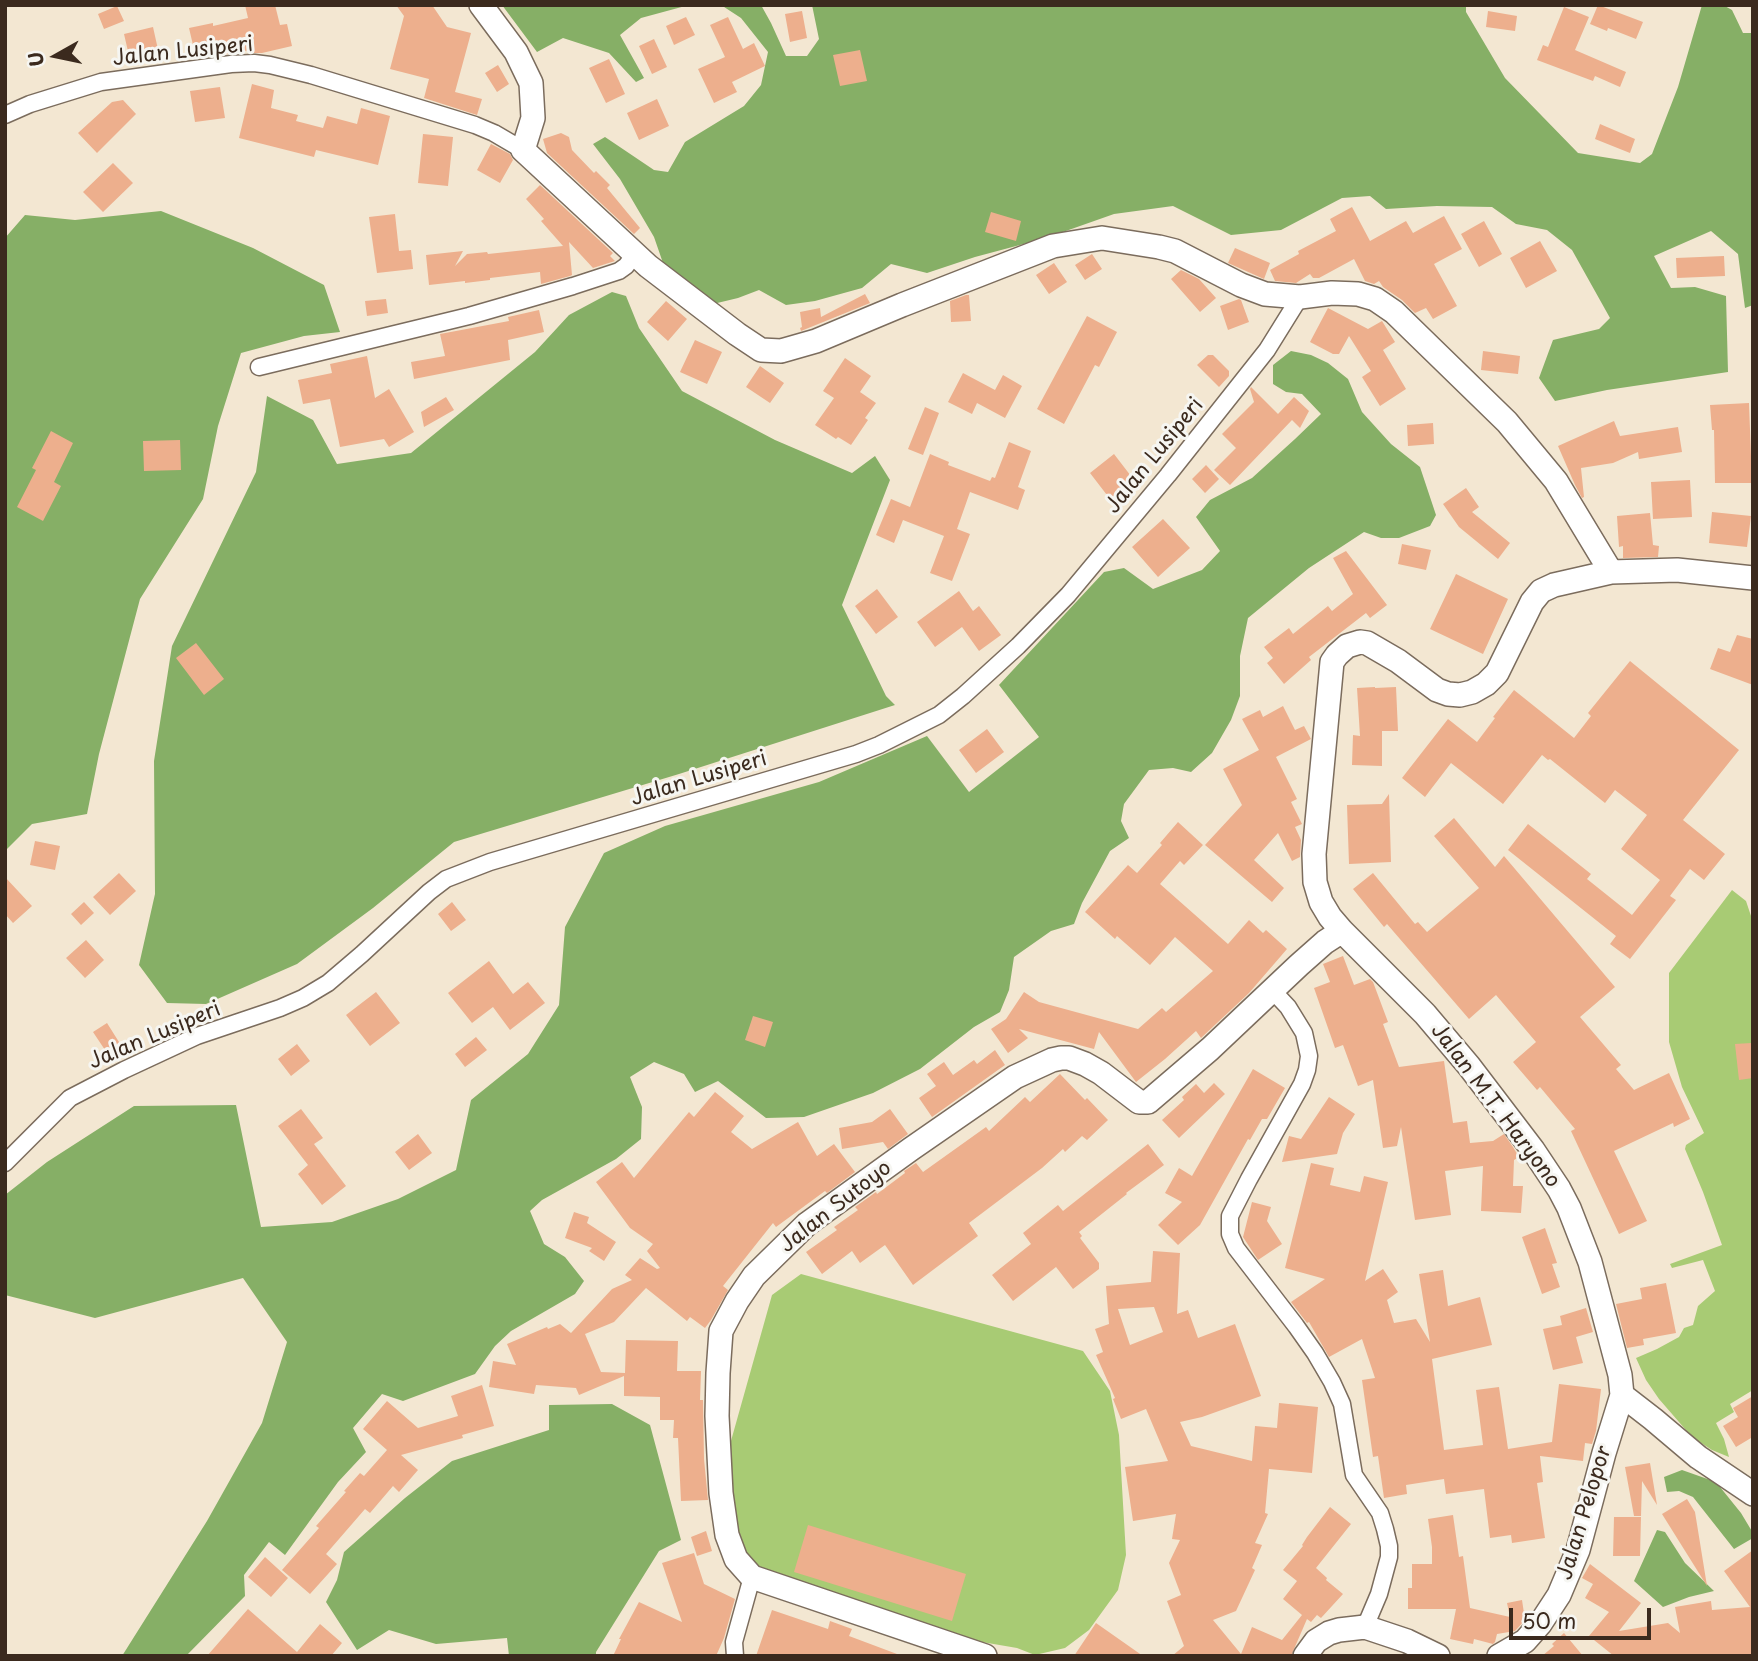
<!DOCTYPE html>
<style>
body{margin:0}
#map{position:relative;width:1758px;height:1661px;overflow:hidden;background:#f3e7d2;font-family:"Playpen Sans",sans-serif}
canvas{display:block}
.frame{position:absolute;inset:0;border:7px solid #3b2a1e;pointer-events:none}
.north{position:absolute;left:21px;top:21px;width:70px;height:70px;-webkit-text-stroke:5px #f6f6f2;paint-order:stroke;rotate:261deg;font-size:19px;font-weight:700;line-height:28px;text-align:center;color:#3b2a1e}
.north::after{content:'';display:block;margin:auto;width:24px;height:32px;background:#3b2a1e;clip-path:polygon(50% 0,100% 100%,50% 72%,0 100%)}
.scale{position:absolute;left:1509px;top:1608px;width:142px;height:32px;box-sizing:border-box;border:4px solid #3b2a1e;border-top:0;padding-left:9px;font-size:21px;line-height:24px;white-space:nowrap;color:#3b2a1e;-webkit-text-stroke:5px #f6f6f2;paint-order:stroke}
</style>
<div id="map">
<canvas width="1758" height="1661"></canvas>
<div class="frame"></div>
<div class="north">U</div>
<div class="scale">50 m</div>
</div>
<script>
const context = document.querySelector('canvas').getContext('2d');
context.lineJoin = 'round';
function fill(path, color) {
  context.fillStyle = color;
  context.fill(path, 'evenodd');
}
function shape(rows) {
  const path = new Path2D();
  for (const r of rows) {
    path.moveTo(r[0], r[1]);
    for (let i = 2; i < r.length; i += 2) path.lineTo(r[i], r[i + 1]);
  }
  return path;
}
function trace(path, color, width, dash) {
  context.strokeStyle = color;
  context.lineWidth = width;
  context.lineCap = dash ? 'butt' : 'round';
  context.setLineDash(dash || []);
  context.stroke(path);
}
function label(font, color, halo, rows, align = 'center') {
  context.font = font + ' "Playpen Sans",sans-serif';
  context.lineWidth = 6;
  context.setLineDash([]);
  context.textBaseline = 'middle';
  context.strokeStyle = halo;
  context.fillStyle = color;
  for (const [text, x, y, turn = 0] of rows) {
    context.save();
    context.translate(x, y);
    context.rotate((+turn || 0) * Math.PI / 180);
    context.textAlign = isNaN(turn) ? turn : align;
    if (halo) context.strokeText(text, 0, 0);
    context.fillText(text, 0, 0);
    context.restore();
  }
}
fill(shape([
 [1732,890,1746,901,1753,922,1753,1390,1730,1404,1734,1412,1716,1423,1724,1439,1729,1457,1712,1450,1692,1437,1659,1399,1646,1380,1636,1358,1657,1349,1679,1337,1684,1328,1693,1325,1698,1306,1715,1291,1703,1260,1672,1268,1670,1264,1722,1245,1703,1192,1685,1149,1686,1145,1704,1133,1682,1087,1669,1042,1669,973],
 [801,1274,1083,1351,1110,1391,1119,1435,1126,1555,1118,1590,1089,1630,1065,1648,1035,1655,1017,1648,982,1642,802,1586,778,1577,755,1564,743,1552,729,1498,729,1448,772,1295]
]), '#a8cb74');
fill(shape([
 [502,5,689,5,641,18,620,35,644,78,636,82,609,53,563,38,537,52],
 [721,5,761,5,771,23,786,56,807,56,819,39,812,5,1466,5,1466,12,1505,78,1578,153,1640,163,1652,154,1678,87,1702,5,1723,5,1732,10,1743,33,1753,33,1753,305,1745,308,1738,254,1711,231,1654,256,1671,288,1695,287,1726,296,1728,372,1607,390,1555,401,1539,378,1553,340,1599,329,1610,318,1572,250,1547,230,1516,224,1492,207,1437,206,1386,209,1370,196,1342,198,1281,230,1231,235,1173,206,1114,214,1046,238,975,257,927,273,891,264,862,288,815,301,786,305,759,290,738,298,713,304,663,263,654,237,620,179,593,144,605,137,654,170,668,172,685,142,744,106,761,85,768,52,741,18],
 [161,211,253,248,324,285,340,332,304,336,241,353,218,426,203,499,140,599,99,754,87,814,32,824,5,851,5,238,25,215,75,220],
 [612,292,626,296,639,328,682,391,775,440,852,473,875,456,890,480,842,605,886,696,895,705,679,774,454,842,373,908,297,964,206,1004,167,1003,139,965,155,894,154,761,172,646,256,472,267,396,313,420,337,464,411,453,535,352,569,315],
 [1291,351,1311,355,1328,363,1348,379,1362,412,1391,444,1420,467,1436,515,1430,526,1399,538,1381,538,1364,532,1309,568,1248,618,1240,656,1240,696,1231,720,1212,753,1191,772,1173,768,1149,770,1124,804,1121,821,1129,838,1110,851,1082,903,1074,924,1051,931,1014,957,1009,990,1000,1012,974,1027,920,1069,873,1093,804,1117,766,1118,718,1081,695,1092,684,1074,654,1062,630,1077,642,1107,641,1139,616,1159,542,1200,530,1211,544,1244,565,1257,584,1281,575,1294,511,1331,495,1346,475,1374,403,1401,382,1394,353,1428,366,1452,338,1482,285,1555,269,1542,244,1575,245,1596,186,1656,122,1656,207,1521,262,1423,287,1342,243,1278,95,1318,5,1295,5,1195,47,1162,134,1106,236,1105,261,1227,332,1222,398,1199,456,1170,471,1100,528,1054,559,1005,565,927,604,853,665,826,819,782,927,736,969,792,1039,737,999,685,1104,572,1124,568,1153,589,1202,570,1220,551,1196,517,1210,500,1252,478,1295,439,1321,414,1302,394,1286,392,1273,384,1273,365],
 [612,1404,650,1425,681,1540,659,1551,596,1652,596,1656,509,1656,507,1638,436,1644,389,1630,357,1650,326,1602,337,1580,344,1552,405,1498,452,1461,549,1430,549,1405],
 [1682,1470,1716,1482,1741,1513,1753,1533,1753,1538,1734,1549,1693,1497,1679,1491,1667,1492,1664,1477],
 [1657,1530,1665,1532,1685,1563,1714,1591,1689,1597,1663,1607,1634,1581]
]), '#86af66');
fill(shape([
 [245,5,275,5,280,25,287,24,292,46,262,53,254,53,254,49,236,53,196,58,189,28,213,23,213,26,248,18],
 [396,5,432,5,447,27,471,33,455,92,482,99,477,115,424,98,429,79,390,69,404,16],
 [1598,5,1643,22,1636,39,1608,28,1607,31,1590,24],
 [117,6,124,21,104,29,98,14],
 [1564,7,1589,17,1575,50,1626,72,1620,87,1595,76,1593,81,1537,60,1543,45,1548,47],
 [802,11,807,38,790,42,785,14],
 [1488,11,1517,16,1515,31,1486,27],
 [686,17,695,35,674,45,666,26],
 [728,17,743,49,754,43,765,66,732,82,737,92,714,103,698,69,725,57,710,25],
 [153,27,159,54,130,60,124,34],
 [654,39,667,67,652,74,639,46],
 [860,50,867,81,840,86,833,55],
 [609,59,625,94,606,103,589,68],
 [498,65,509,84,497,92,485,73],
 [252,84,274,90,271,108,298,115,296,121,323,128,327,116,357,124,361,108,390,116,378,165,316,150,314,157,239,138],
 [220,87,225,118,195,122,190,91],
 [657,99,669,126,639,140,627,113],
 [123,100,136,114,97,153,78,133,112,102],
 [1600,124,1635,139,1630,153,1595,139],
 [561,133,569,137,572,150,594,173,596,171,610,185,607,188,640,228,634,234,547,153,543,139],
 [423,134,453,137,448,186,418,183],
 [491,144,510,154,513,160,500,183,477,170],
 [113,163,133,183,103,212,83,192],
 [540,185,613,253,610,256,615,261,593,268,569,242,572,275,570,276,541,284,540,272,490,278,490,280,465,283,465,281,429,285,426,255,463,251,455,266,467,254,487,252,488,254,563,246,541,221,544,219,526,199],
 [1352,207,1370,241,1406,221,1413,233,1444,216,1462,249,1434,264,1457,306,1433,319,1426,308,1415,313,1402,300,1383,287,1379,281,1374,284,1365,281,1354,259,1319,278,1313,278,1310,274,1296,283,1275,281,1270,270,1299,254,1298,251,1336,231,1330,219],
 [991,212,1021,221,1016,241,985,232],
 [395,214,399,251,411,250,413,269,377,273,369,217],
 [1484,221,1502,254,1479,267,1461,234],
 [1540,241,1557,271,1526,288,1510,258],
 [1235,248,1270,263,1264,279,1228,263],
 [1092,254,1102,269,1085,280,1075,265],
 [1724,256,1725,276,1677,278,1676,258],
 [1054,263,1067,282,1049,294,1036,275],
 [1181,270,1199,279,1216,298,1200,312,1171,279],
 [865,294,870,303,801,331,800,328,802,327,800,312,820,308,821,317],
 [966,295,969,295,971,321,951,322,950,301],
 [386,299,388,313,367,316,365,301],
 [1239,299,1241,300,1249,322,1228,330,1220,306],
 [666,301,687,319,668,341,647,322],
 [1328,308,1368,329,1382,321,1395,342,1383,350,1406,389,1380,406,1362,377,1371,371,1349,336,1339,354,1333,354,1310,342],
 [539,310,544,332,508,340,510,360,414,379,411,362,445,356,440,334,509,321,508,317],
 [1087,316,1117,332,1099,367,1095,365,1064,424,1037,409],
 [695,340,722,352,707,384,680,372],
 [1483,351,1520,356,1518,374,1481,370],
 [1208,355,1213,355,1229,371,1229,376,1219,387,1197,365],
 [367,356,375,398,389,389,414,432,389,447,384,439,340,447,330,399,303,404,298,380,332,373,330,364],
 [845,358,871,376,860,392,876,403,865,418,868,420,851,445,838,437,836,439,815,425,834,398,823,391],
 [760,366,784,383,770,403,746,387],
 [963,373,995,390,1003,375,1022,386,1005,418,977,403,972,414,948,402],
 [1251,387,1278,414,1294,397,1309,411,1300,428,1292,420,1230,485,1214,470,1236,448,1222,434,1254,402,1250,389],
 [446,397,454,410,424,427,421,412],
 [1749,403,1752,483,1715,483,1714,430,1712,430,1710,405],
 [925,407,939,413,923,455,908,449],
 [1614,421,1620,436,1678,427,1682,452,1639,459,1638,452,1613,463,1581,468,1584,497,1582,498,1575,485,1558,446],
 [1433,423,1434,444,1408,446,1407,425],
 [51,431,73,443,54,482,61,486,43,521,17,507,36,470,32,468],
 [180,440,181,470,144,471,143,441],
 [1009,442,1031,451,1018,487,1025,490,1018,510,970,492,957,529,970,534,952,581,930,573,944,536,903,520,894,543,876,535,891,499,910,507,930,454,949,462,948,465,990,481,992,477,995,478],
 [1114,454,1134,480,1110,499,1090,473],
 [1206,465,1219,479,1205,493,1192,479],
 [1690,480,1692,517,1653,519,1651,482],
 [1466,488,1479,507,1472,512,1510,543,1498,559,1459,527,1443,504],
 [1712,512,1751,516,1747,547,1709,543],
 [1650,513,1653,545,1659,546,1658,557,1623,558,1623,546,1619,547,1617,516],
 [1163,519,1190,548,1158,577,1132,547],
 [1402,544,1431,550,1426,570,1398,564],
 [1346,551,1387,605,1370,618,1366,613,1309,657,1311,660,1284,684,1267,663,1273,658,1264,647,1289,628,1293,634,1328,606,1332,611,1353,594,1333,558],
 [1456,574,1508,599,1483,654,1430,629],
 [877,589,898,617,876,634,855,606],
 [959,591,973,611,979,606,1001,635,979,651,962,627,935,647,917,622],
 [1737,635,1753,639,1753,685,1710,669,1718,648,1730,652],
 [196,643,224,679,204,695,176,658],
 [1630,661,1739,750,1683,820,1725,854,1704,880,1690,869,1670,896,1676,900,1630,959,1610,944,1616,936,1508,850,1528,824,1591,874,1587,879,1632,915,1660,880,1621,849,1647,815,1615,790,1605,803,1550,759,1548,760,1542,755,1503,804,1451,763,1425,797,1402,778,1448,719,1477,742,1495,718,1493,717,1514,690,1574,738,1591,716,1588,713],
 [1375,687,1375,688,1396,687,1398,731,1382,731,1382,766,1352,765,1353,735,1360,736,1357,688],
 [1283,706,1295,730,1304,726,1311,739,1276,757,1297,799,1291,802,1302,824,1295,827,1301,840,1300,857,1292,861,1278,833,1254,860,1284,888,1272,902,1205,845,1242,805,1223,769,1259,750,1242,719,1260,710,1263,717],
 [987,729,1004,752,976,773,959,750],
 [1389,794,1391,862,1349,864,1347,805,1382,804],
 [1454,818,1495,867,1504,856,1615,987,1580,1017,1621,1065,1616,1069,1634,1090,1669,1073,1690,1119,1674,1127,1673,1123,1614,1151,1647,1221,1619,1234,1571,1131,1575,1129,1540,1087,1537,1090,1513,1062,1536,1042,1496,995,1469,1019,1387,924,1384,927,1353,889,1373,873,1415,924,1418,922,1427,932,1479,888,1434,836],
 [1178,822,1203,845,1184,865,1180,861,1160,884,1228,944,1249,920,1263,933,1266,930,1287,949,1249,993,1201,1038,1196,1031,1165,1059,1136,1082,1099,1032,1094,1049,1019,1029,1028,1038,1008,1053,991,1029,1006,1019,1024,992,1039,1002,1138,1029,1162,1008,1166,1012,1213,971,1175,937,1150,965,1117,936,1115,939,1085,912,1128,865,1137,873,1162,845,1160,843],
 [35,841,60,846,55,870,30,865],
 [119,873,136,891,110,915,93,897],
 [5,877,32,906,13,923,5,914],
 [84,902,94,913,81,925,71,914],
 [452,902,466,920,451,931,438,914],
 [86,940,104,960,85,978,66,958],
 [1343,956,1354,985,1370,979,1373,982,1388,1022,1383,1024,1399,1067,1444,1061,1453,1123,1467,1121,1470,1143,1493,1141,1504,1134,1513,1147,1519,1157,1514,1160,1513,1186,1523,1186,1521,1213,1481,1211,1483,1166,1445,1171,1451,1215,1415,1220,1401,1127,1397,1146,1383,1148,1373,1080,1358,1086,1343,1045,1335,1048,1314,988,1330,982,1323,964],
 [489,961,513,994,528,982,545,1003,510,1030,493,1007,472,1023,448,993],
 [376,992,400,1023,370,1046,346,1015],
 [753,1016,773,1022,765,1047,745,1040],
 [107,1023,124,1050,111,1059,93,1032],
 [476,1037,487,1050,465,1067,455,1054],
 [1751,1043,1753,1078,1739,1080,1735,1044],
 [297,1044,310,1061,291,1076,278,1059],
 [995,1050,1005,1065,932,1117,919,1098,936,1086,927,1074,944,1062,953,1075,974,1060,977,1064],
 [1253,1069,1285,1088,1267,1119,1262,1119,1250,1140,1248,1139,1200,1225,1178,1245,1158,1225,1182,1202,1165,1193,1179,1168,1192,1176],
 [1060,1074,1085,1100,1087,1098,1108,1120,1087,1140,1082,1136,1065,1152,1063,1149,1042,1168,969,1223,978,1236,913,1285,885,1245,860,1263,852,1251,822,1274,806,1252,837,1230,834,1227,858,1210,855,1207,876,1192,877,1194,905,1173,904,1171,916,1163,923,1172,986,1127,989,1131,1025,1097,1030,1102],
 [1214,1083,1225,1094,1179,1138,1162,1120,1184,1100,1182,1097,1196,1084,1204,1093],
 [715,1092,744,1116,731,1132,752,1149,798,1122,817,1156,834,1144,855,1172,827,1193,825,1191,776,1227,773,1223,723,1286,728,1290,711,1320,705,1328,690,1317,687,1321,646,1288,614,1322,585,1334,601,1372,625,1373,626,1340,678,1341,677,1371,701,1371,700,1400,703,1400,704,1459,708,1500,681,1501,678,1438,673,1438,674,1420,660,1420,660,1397,624,1396,624,1376,579,1395,576,1388,536,1385,534,1394,489,1387,493,1361,516,1365,507,1344,547,1327,548,1329,560,1324,571,1333,612,1289,632,1280,625,1275,640,1258,657,1269,660,1268,647,1251,653,1244,630,1228,596,1182,622,1162,634,1178,689,1112,694,1117],
 [1329,1097,1355,1114,1343,1133,1337,1154,1282,1162,1289,1136,1301,1139],
 [301,1109,323,1138,314,1144,346,1186,322,1205,298,1174,308,1165,278,1126],
 [890,1109,908,1134,888,1149,883,1142,842,1149,839,1128,872,1122],
 [418,1134,432,1153,409,1170,395,1152],
 [1148,1144,1164,1165,1126,1193,1127,1194,1079,1232,1082,1236,1080,1238,1099,1263,1099,1269,1073,1289,1056,1267,1013,1301,992,1275,1031,1244,1023,1233,1058,1205,1063,1211],
 [1311,1163,1334,1168,1330,1185,1360,1192,1364,1176,1388,1182,1365,1281,1383,1269,1398,1292,1387,1300,1394,1323,1416,1319,1430,1342,1419,1274,1443,1270,1448,1306,1480,1297,1492,1345,1432,1359,1444,1450,1483,1445,1476,1390,1499,1387,1508,1449,1552,1442,1559,1384,1601,1389,1596,1431,1592,1444,1585,1443,1583,1461,1540,1456,1543,1482,1537,1483,1545,1538,1512,1543,1511,1535,1490,1538,1484,1489,1446,1494,1444,1479,1406,1485,1407,1494,1384,1498,1378,1456,1373,1457,1362,1380,1375,1378,1362,1339,1329,1357,1309,1322,1307,1323,1291,1302,1325,1279,1285,1268],
 [1252,1202,1271,1207,1267,1221,1282,1244,1258,1260,1243,1237],
 [574,1212,589,1217,587,1223,616,1242,604,1261,589,1251,592,1248,565,1238],
 [1545,1228,1557,1263,1552,1264,1560,1287,1542,1294,1522,1237],
 [1153,1251,1180,1253,1177,1314,1188,1310,1198,1338,1235,1324,1261,1396,1202,1417,1180,1422,1191,1446,1252,1461,1255,1426,1277,1428,1279,1403,1318,1407,1312,1473,1269,1469,1265,1513,1268,1514,1255,1543,1262,1545,1252,1568,1255,1570,1236,1611,1213,1620,1241,1654,1252,1627,1282,1640,1302,1615,1283,1599,1297,1581,1283,1570,1303,1546,1302,1545,1307,1537,1330,1507,1351,1524,1316,1568,1327,1578,1326,1580,1343,1594,1321,1618,1317,1615,1311,1622,1307,1619,1291,1656,1172,1656,1184,1646,1167,1601,1181,1595,1169,1563,1180,1540,1172,1539,1176,1514,1133,1521,1125,1467,1168,1461,1146,1409,1121,1419,1113,1399,1115,1398,1096,1355,1103,1352,1095,1329,1109,1324,1106,1286,1151,1282],
 [1154,1307,1163,1332,1130,1345,1118,1309],
 [1666,1283,1676,1333,1643,1339,1644,1345,1627,1348,1616,1304,1642,1299,1640,1288],
 [1586,1308,1593,1332,1576,1337,1583,1363,1553,1370,1543,1329,1562,1325,1560,1316],
 [482,1385,494,1426,462,1435,463,1438,401,1455,418,1470,399,1492,393,1486,370,1513,365,1509,326,1554,337,1564,310,1594,282,1570,319,1528,316,1526,346,1492,344,1491,360,1473,364,1476,387,1450,363,1429,387,1401,418,1428,458,1416,451,1396],
 [1753,1396,1753,1442,1751,1438,1736,1447,1723,1426,1738,1417,1733,1408],
 [1650,1463,1657,1505,1642,1481,1641,1516,1634,1516,1625,1467],
 [1687,1499,1695,1512,1707,1586,1662,1514],
 [1453,1515,1459,1557,1463,1556,1470,1608,1510,1617,1507,1603,1522,1600,1525,1620,1515,1631,1497,1634,1495,1642,1493,1644,1474,1639,1473,1644,1450,1639,1456,1609,1408,1609,1408,1588,1412,1588,1412,1564,1432,1564,1432,1547,1428,1519],
 [1614,1517,1641,1517,1640,1556,1613,1556],
 [808,1525,966,1574,952,1621,794,1572],
 [706,1531,712,1551,697,1556,691,1537],
 [1753,1550,1753,1656,1614,1656,1589,1636,1609,1612,1585,1598,1593,1584,1582,1578,1590,1564,1641,1603,1619,1631,1668,1623,1680,1633,1675,1607,1711,1601,1712,1610,1750,1607,1724,1571],
 [694,1553,704,1584,735,1599,724,1638,716,1656,613,1656,621,1639,619,1639,639,1602,682,1622,662,1563],
 [265,1557,288,1578,271,1597,248,1577],
 [248,1609,297,1652,320,1624,342,1643,331,1656,207,1656],
 [772,1610,828,1629,830,1621,852,1629,849,1636,897,1654,897,1656,756,1656],
 [1096,1623,1143,1656,1074,1656],
 [1564,1633,1583,1656,1542,1656,1554,1646,1552,1644]
]), '#edaf8d');
const minor = shape([
 [5,115,30,104,101,82,231,64,254,63,270,65,311,75,475,125,494,133,523,150],
 [259,367,469,316,573,286,619,271,626,266,635,254],
 [1273,991,1288,1007,1304,1033,1309,1056,1307,1070,1302,1084,1249,1179,1230,1216,1230,1234,1236,1248,1296,1326,1315,1353,1332,1382,1342,1404,1354,1475,1380,1513,1385,1529,1389,1546,1389,1557,1379,1594,1365,1627],
 [5,1163,70,1098,124,1070,197,1036,280,1008,303,998,328,983,362,954,429,892,446,879,490,862,856,754,879,745,939,715,963,696,1018,646,1068,595,1168,475,1267,350,1300,297],
 [735,1656,734,1642,752,1577]
]);
const secondary = shape([
 [481,5,516,52,531,83,533,118,523,150,648,266,737,334,761,350,781,351,816,341,902,305,1053,246,1102,238,1159,247,1175,251,1241,285,1265,294,1300,297,1332,293,1358,294,1375,299,1394,312,1507,422,1556,481,1611,572],
 [1622,1395,1653,1419,1698,1457,1753,1494],
 [985,1656,752,1577,736,1559,727,1535,721,1493,717,1416,718,1373,721,1331,737,1301,754,1276,807,1224,911,1149,1015,1077,1052,1060,1061,1058,1069,1058,1085,1064,1101,1073,1139,1102,1148,1102,1210,1049,1299,965,1325,942,1342,931],
 [1305,1656,1316,1641,1329,1633,1339,1630,1365,1627,1407,1641,1438,1656],
 [1499,1656,1525,1641,1540,1624,1559,1595,1578,1550,1604,1453,1622,1395,1620,1375,1590,1262,1569,1208,1559,1189,1533,1150,1469,1066,1425,1014,1342,931,1330,917,1321,902,1315,882,1314,854,1332,662,1337,655,1347,646,1360,642,1367,643,1398,661,1437,690,1448,694,1460,695,1472,692,1486,684,1497,673,1532,602,1541,591,1554,585,1611,572,1677,570,1753,578]
]);
trace(minor, '#7b6c5d', 19);
trace(secondary, '#7b6c5d', 26);
trace(minor, '#fff', 16);
trace(secondary, '#fff', 23);
label('21px', '#3b2a1e', '#f6f6f2', [
 ["Jalan Lusiperi",183,52,-6],
 ["Jalan Lusiperi",1155,456,-51],
 ["Jalan Lusiperi",699,779,-17],
 ["Jalan Lusiperi",155,1036,-23],
 ["Jalan M.T. Haryono",1495,1106,53],
 ["Jalan Sutoyo",836,1207,-38],
 ["Jalan Pelopor",1585,1513,-73]
]);
</script>
